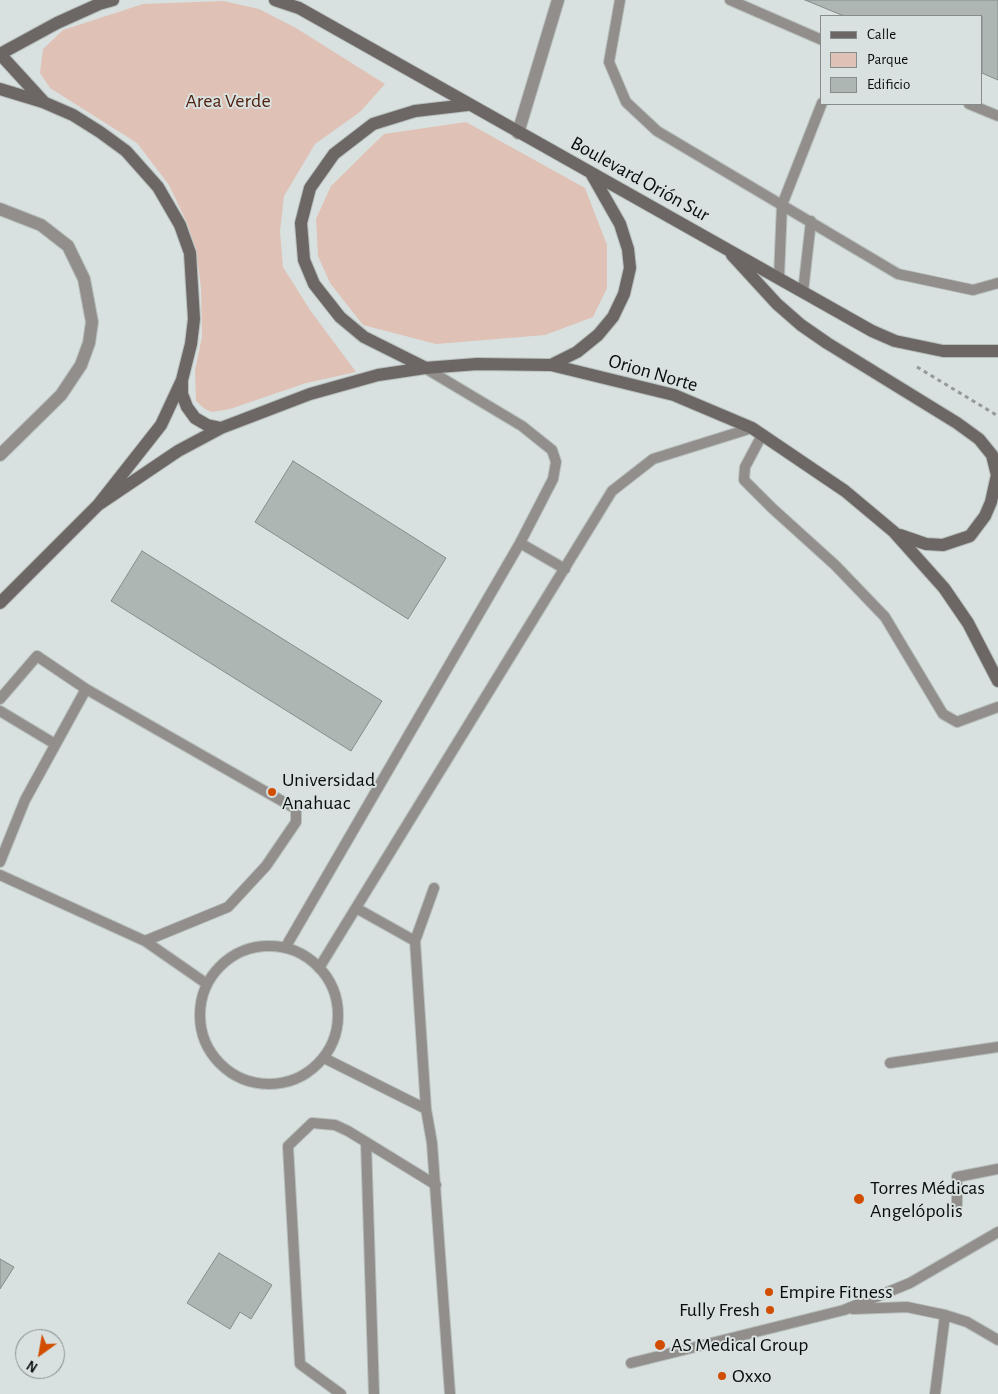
<!DOCTYPE html>
<meta charset="utf-8">
<style>
body{margin:0}
#map{position:relative;width:998px;height:1394px;overflow:hidden;background:#d8e1df;font-family:"Alegreya Sans",sans-serif}
canvas{display:block}
.legend{position:absolute;left:820px;top:15px;width:162px;height:90px;box-sizing:border-box;background:#d8e1df;border:1px solid #858c8b;margin:0;padding:6px 9px;list-style:none;font-size:15px;color:#090c0c}
.legend li{display:flex;align-items:center;gap:10px;height:25px}
.legend b{width:25px;border:1px solid #858c8b}
.north{position:absolute;left:15px;top:1329px;width:50px;height:50px;box-sizing:border-box;background:#d8e1df;border:1px solid #858c8b;border-radius:50%;rotate:212deg;font-size:14px;font-weight:700;line-height:20px;text-align:center;color:#090c0c}
.north::after{content:'';display:block;margin:auto;width:18px;height:22px;background:#d14d00;clip-path:polygon(50% 0,100% 100%,50% 72%,0 100%)}
</style>
<div id="map">
<canvas width="998" height="1394"></canvas>
<ul class="legend">
<li><b style="height:6px;background:#6c6765"></b>Calle</li>
<li><b style="height:14px;background:#dfc1b6"></b>Parque</li>
<li><b style="height:14px;background:#aeb6b4"></b>Edificio</li>
</ul>
<div class="north">N</div>
</div>
<script>
const context = document.querySelector('canvas').getContext('2d');
context.lineJoin = 'round';
function fill(path, color) {
  context.fillStyle = color;
  context.fill(path, 'evenodd');
}
function shape(rows) {
  const path = new Path2D();
  for (const r of rows) {
    if (r.length === 3) {
      path.moveTo(r[0] + r[2], r[1]);
      path.arc(r[0], r[1], r[2], 0, 2 * Math.PI);
      continue;
    }
    path.moveTo(r[0], r[1]);
    for (let i = 2; i < r.length; i += 2) path.lineTo(r[i], r[i + 1]);
  }
  return path;
}
function trace(path, color, width, dash) {
  context.strokeStyle = color;
  context.lineWidth = width;
  context.lineCap = dash ? 'butt' : 'round';
  context.setLineDash(dash || []);
  context.stroke(path);
}
function label(font, color, halo, rows, align = 'center') {
  context.font = font + ' "Alegreya Sans",sans-serif';
  context.lineWidth = 4;
  context.setLineDash([]);
  context.textBaseline = 'middle';
  context.strokeStyle = halo;
  context.fillStyle = color;
  for (const [text, x, y, turn = 0] of rows) {
    context.save();
    context.translate(x, y);
    context.rotate((+turn || 0) * Math.PI / 180);
    context.textAlign = isNaN(turn) ? turn : align;
    if (halo) context.strokeText(text, 0, 0);
    context.fillText(text, 0, 0);
    context.restore();
  }
}
fill(shape([
 [223,1,259,9,296,28,385,84,360,112,315,144,284,196,280,232,283,267,310,310,356,372,306,383,230,409,212,412,205,409,196,401,195,370,202,337,201,288,196,249,187,223,169,185,137,143,50,88,40,73,43,49,63,30,143,4],
 [466,122,585,188,607,245,607,288,593,317,545,335,436,344,363,325,330,283,318,256,316,219,331,186,384,134]
]), '#dfc1b6');
const building = shape([
 [805,0,998,0,998,80,982,73,982,16,844,16,805,0],
 [293,461,446,558,408,619,255,522,293,461],
 [142,551,382,701,351,751,111,601,142,551],
 [219,1253,272,1285,251,1319,240,1312,230,1329,187,1303,219,1253],
 [0,1259,14,1267,0,1289,0,1259]
]);
fill(building, '#aeb6b4');
trace(building, '#858d8b', 1);
const lane = shape([
 [620,0,609,62,626,102,657,131,898,274,973,290,998,283],
 [730,0,822,40],
 [969,104,998,116],
 [779,277,782,205,822,103],
 [803,292,811,221],
 [762,435,745,467,744,480,772,508,835,565,885,617,943,714,957,722,998,707],
 [520,543,565,569],
 [0,699,37,656,86,689,296,809,296,822,266,866,228,907,145,941],
 [0,711,55,744],
 [0,862,25,800,86,689],
 [0,875,145,941,207,984],
 [356,908,415,941],
 [269,1015,69],
 [285,948,520,543,553,479,556,462,552,450,522,426,425,368],
 [319,968,612,491,653,459,752,428],
 [324,1058,426,1109,432,1143,450,1394],
 [890,1063,998,1047],
 [426,1109,415,941,434,888],
 [366,1142,374,1394],
 [957,1209,957,1177,998,1169],
 [853,1309,907,1307,945,1315,967,1322,998,1340],
 [631,1363,844,1310,910,1283,998,1232],
 [341,1394,300,1364,288,1146,312,1123,335,1125,348,1131,436,1185],
 [935,1394,945,1315]
]);
const street = shape([
 [518,133,558,0],
 [0,209,41,225,68,246,84,279,92,322,89,343,81,365,61,395,0,455]
]);
const secondary = shape([
 [275,0,299,8,872,331,895,341,943,351,998,351],
 [0,89,43,102,73,115,100,132,126,151,158,187,180,225,190,253,194,319,191,344,182,380,161,425,98,505,0,603],
 [43,101,0,54,57,23,99,4,113,0],
 [732,255,777,304,801,325,827,343,957,423,979,439,992,455,997,475,991,502,985,516,970,536,943,545,926,544,900,535],
 [551,365,577,352,598,335,613,317,624,294,630,268,628,249,620,224,591,173],
 [424,367,364,337,340,317,314,284,304,260,301,223,310,188,334,154,373,124,415,111,467,105],
 [182,382,182,394,187,407,195,418,207,425,221,428],
 [98,505,178,451,221,428,310,394,378,375,425,368,477,364,551,365,674,395,752,428,845,491,894,532,944,588,968,623,998,681]
]);
trace(lane, '#b7bfbd', 12);
trace(street, '#b7bfbd', 14);
trace(secondary, '#b7bfbd', 14);
trace(shape([
 [917,367,998,416]
]), '#939a99', 3, [4, 4]);
trace(lane, '#918e8c', 10);
trace(street, '#918e8c', 12);
trace(secondary, '#6c6765', 12);
for (const [x, y, r, color] of [
 [272,792,5,"#d14d00"],
 [859,1199,6,"#d14d00"],
 [769,1292,5,"#d14d00"],
 [770,1310,5,"#d14d00"],
 [660,1345,6,"#d14d00"],
 [722,1376,5,"#d14d00"]
]) {
  const dot = new Path2D();
  dot.arc(x, y, r, 0, 2 * Math.PI);
  context.fillStyle = color;
  context.fill(dot);
  trace(dot, '#d8e1df', 2);
}
label('20px', '#4f1f0b', '#d8e1df', [
 ["Area Verde",228,101]
]);
label('20px', '#090c0c', '#d8e1df', [
 ["Boulevard Orión Sur",640,179,29],
 ["Orion Norte",653,373,16]
]);
label('20px', '#090c0c', '#d8e1df', [
 ["Universidad",282,780],
 ["Anahuac",282,803],
 ["Torres Médicas",870,1188],
 ["Angelópolis",870,1211],
 ["Empire Fitness",779,1292],
 ["Fully Fresh",760,1310,"right"],
 ["AS Medical Group",671,1345],
 ["Oxxo",732,1376]
], 'left');
</script>
